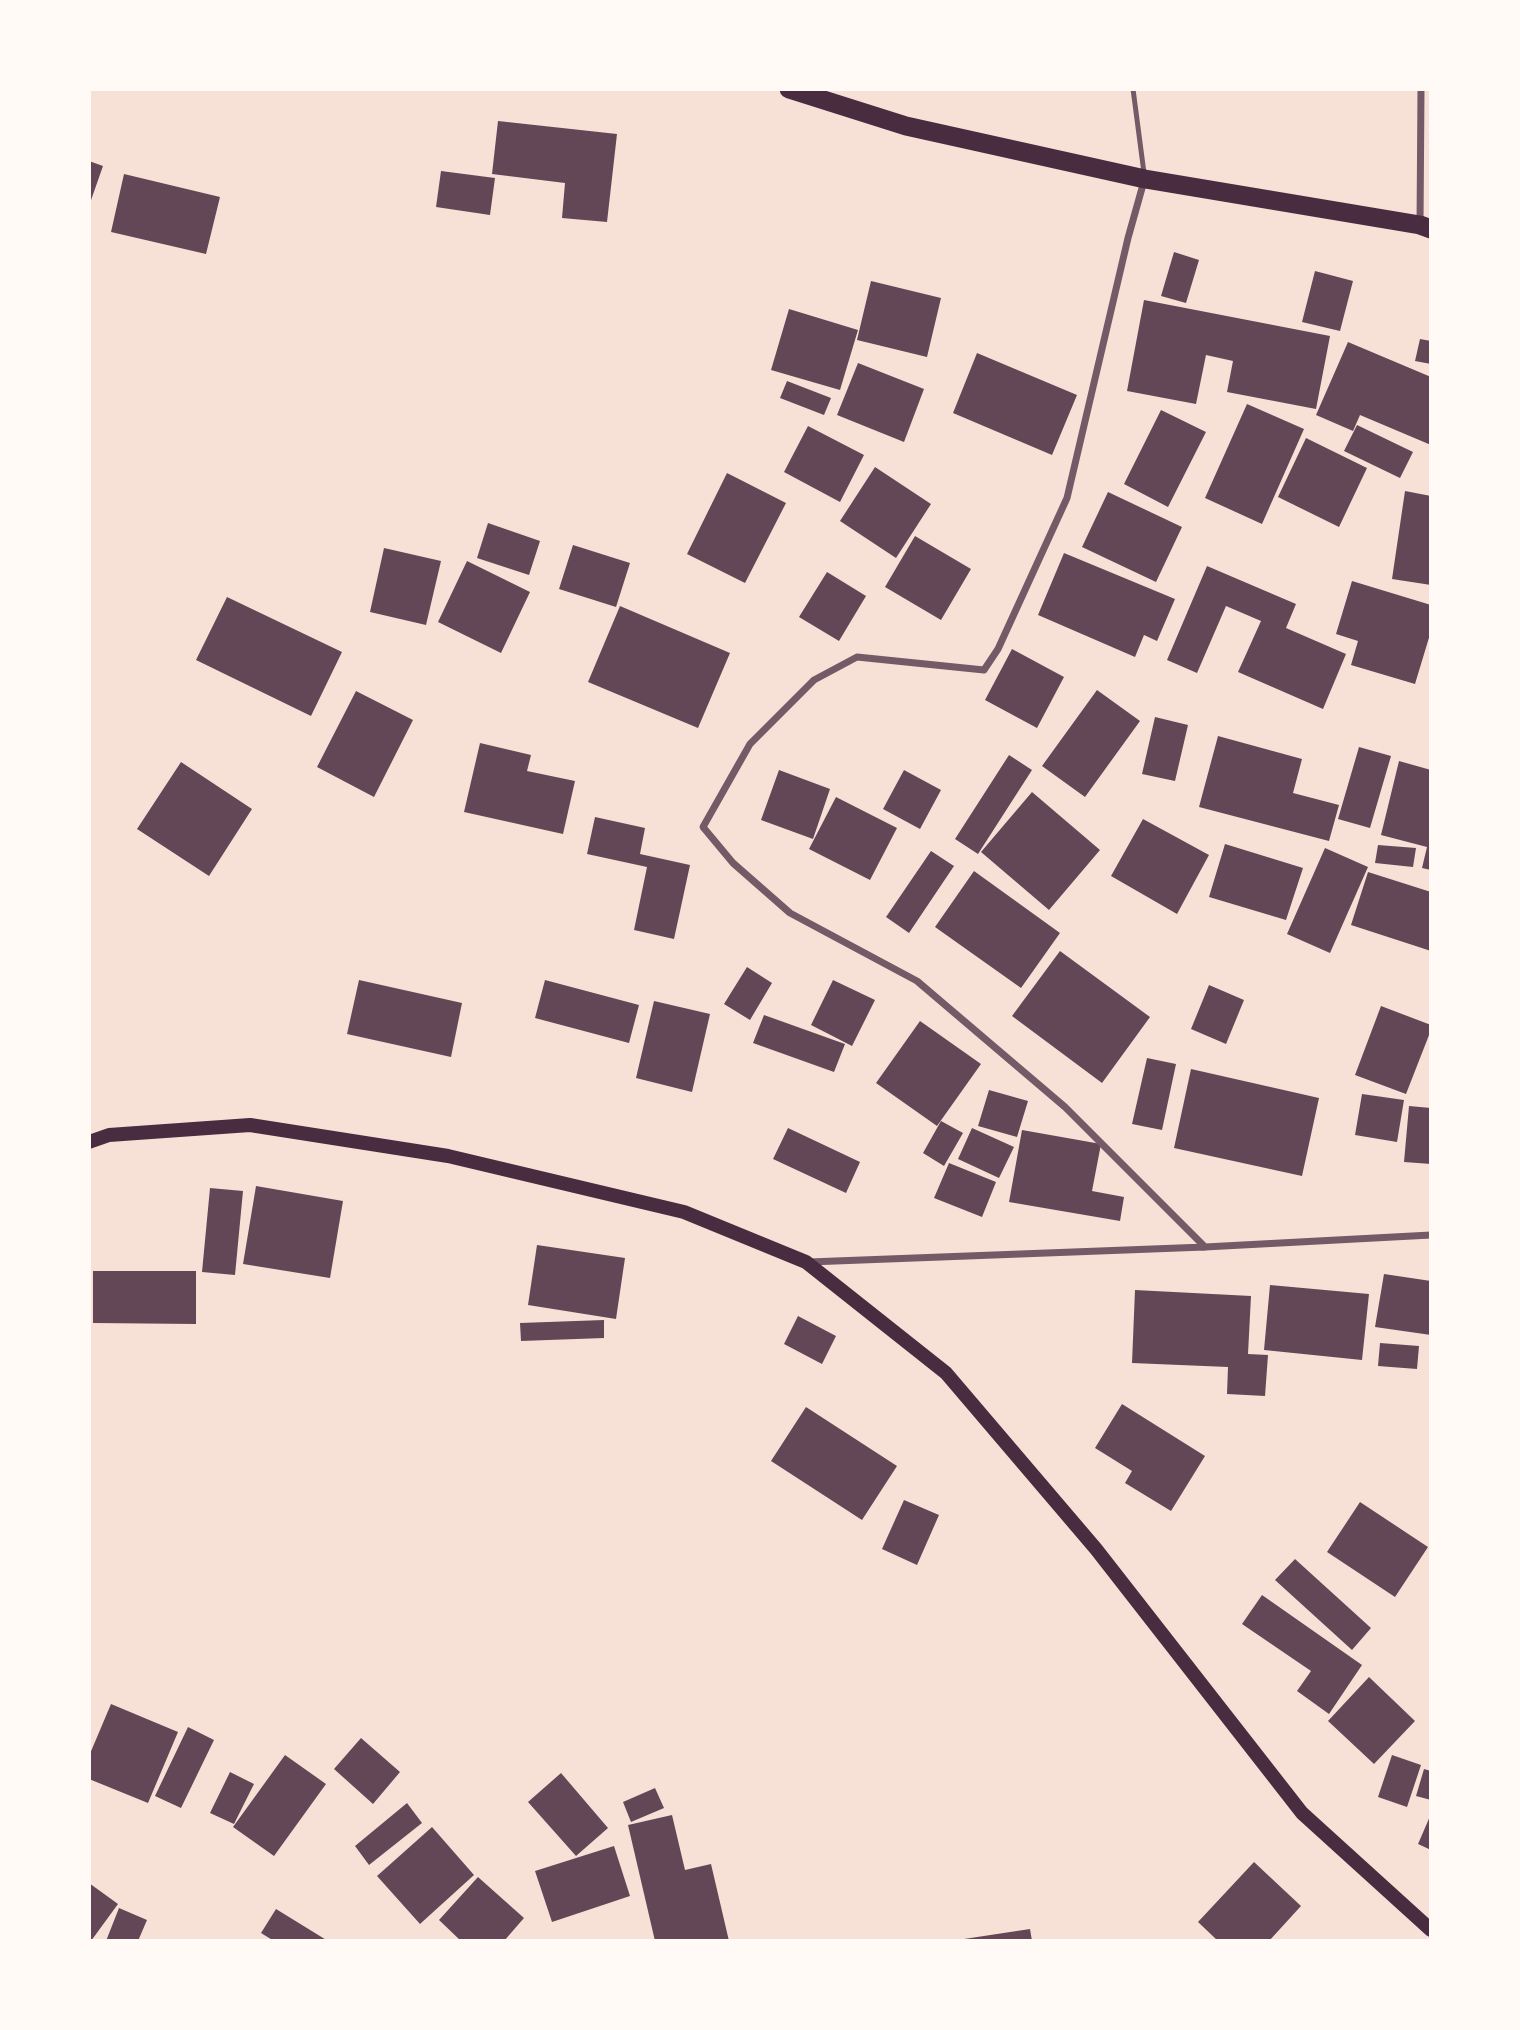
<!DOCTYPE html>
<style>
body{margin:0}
#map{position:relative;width:1520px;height:2030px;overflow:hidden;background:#f7e1d7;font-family:"Fira Sans",sans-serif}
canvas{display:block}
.frame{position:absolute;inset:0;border:91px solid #fffaf5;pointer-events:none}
</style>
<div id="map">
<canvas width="1520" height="2030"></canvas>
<div class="frame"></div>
</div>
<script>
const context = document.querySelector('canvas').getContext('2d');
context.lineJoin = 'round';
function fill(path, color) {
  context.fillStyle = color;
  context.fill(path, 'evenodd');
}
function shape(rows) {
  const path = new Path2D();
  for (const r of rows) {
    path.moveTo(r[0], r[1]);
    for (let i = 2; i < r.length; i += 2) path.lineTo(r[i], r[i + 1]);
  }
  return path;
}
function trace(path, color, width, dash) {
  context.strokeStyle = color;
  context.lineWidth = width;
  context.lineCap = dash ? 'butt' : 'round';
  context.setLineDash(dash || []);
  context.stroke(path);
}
fill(shape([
 [498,121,617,134,607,222,562,218,565,183,492,174],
 [89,161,103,166,90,203,89,203],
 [441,171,495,178,490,215,436,207],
 [124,174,220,197,206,254,111,232],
 [1174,252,1199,260,1186,303,1161,296],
 [1315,271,1353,281,1340,331,1302,322],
 [871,281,941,298,927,357,857,340],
 [1144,300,1330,336,1316,409,1227,392,1233,361,1206,355,1196,404,1127,391],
 [789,309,858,330,840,390,771,370],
 [1420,339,1431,341,1431,364,1415,361],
 [1348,342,1431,377,1431,445,1360,415,1353,431,1316,415],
 [977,353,1077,395,1052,455,953,413],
 [858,363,924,389,904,442,837,415],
 [787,381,831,398,824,415,780,398],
 [1247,404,1304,429,1262,524,1205,498],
 [1161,410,1206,432,1168,507,1124,484],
 [1357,425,1413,452,1400,478,1344,451],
 [808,426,864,455,840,502,784,472],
 [1306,438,1367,468,1339,527,1278,497],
 [875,467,931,504,896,558,840,521],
 [727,473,786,503,745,583,687,554],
 [1405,491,1431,496,1431,585,1392,579],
 [1108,492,1182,527,1156,582,1082,547],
 [488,523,540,541,529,575,477,558],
 [915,536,971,569,941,620,885,587],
 [573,545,630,563,616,607,559,589],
 [384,548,441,561,426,625,370,612],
 [1064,553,1175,599,1157,641,1144,635,1135,657,1038,615],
 [467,561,530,592,501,653,438,622],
 [1207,566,1296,604,1286,628,1346,654,1323,709,1238,672,1261,621,1226,606,1197,673,1167,660],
 [827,572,866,596,839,641,799,617],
 [1352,581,1431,605,1431,631,1415,684,1351,665,1358,641,1336,634],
 [227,597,342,652,311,716,196,660],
 [620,606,730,653,698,728,588,682],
 [1012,649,1064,677,1037,728,985,700],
 [1097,690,1140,721,1085,797,1042,766],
 [356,691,413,720,374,797,317,767],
 [1155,717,1188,725,1175,781,1142,774],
 [1218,736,1302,759,1293,793,1339,805,1329,841,1199,807],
 [480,743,531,755,527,771,575,781,563,834,464,812],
 [1359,747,1391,756,1370,828,1338,819],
 [1009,755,1032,770,978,854,955,839],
 [1399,761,1431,770,1431,870,1422,868,1427,847,1381,835],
 [181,762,252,809,209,876,137,829],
 [779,770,830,789,813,839,761,820],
 [904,770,941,790,920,829,883,809],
 [1032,792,1100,850,1049,910,981,852],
 [836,797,897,828,870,880,809,849],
 [595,817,645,828,640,854,690,865,674,939,634,930,647,867,587,854],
 [1143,819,1209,855,1177,914,1111,876],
 [1225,844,1303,868,1286,920,1209,897],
 [1378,845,1416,848,1413,867,1375,863],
 [1325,848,1368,867,1330,953,1287,934],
 [931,851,954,866,909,933,886,917],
 [974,871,1060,933,1021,988,935,927],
 [1368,872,1431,892,1431,951,1351,925],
 [1060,951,1150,1017,1102,1083,1012,1016],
 [747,967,772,983,750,1020,724,1004],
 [359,980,462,1003,451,1057,347,1034],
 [545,980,639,1005,629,1043,535,1018],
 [833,980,875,1000,852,1046,811,1025],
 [1209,985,1244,1000,1226,1044,1191,1029],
 [654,1001,710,1014,692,1092,636,1078],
 [1381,1006,1431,1025,1431,1030,1406,1094,1355,1075],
 [764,1015,845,1044,834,1072,753,1043],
 [920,1021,981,1064,937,1126,876,1083],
 [1147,1058,1176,1064,1162,1130,1132,1124],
 [1191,1069,1319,1098,1302,1176,1174,1148],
 [989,1090,1028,1101,1017,1137,978,1126],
 [1362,1094,1404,1100,1397,1142,1355,1135],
 [1409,1106,1431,1108,1431,1164,1404,1162],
 [941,1121,963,1133,944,1166,923,1153],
 [788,1128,860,1162,846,1193,773,1159],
 [972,1128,1014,1147,999,1178,958,1159],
 [1022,1130,1101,1144,1092,1191,1124,1197,1120,1221,1009,1202],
 [949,1163,996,1182,982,1217,934,1198],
 [256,1186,343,1201,330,1278,243,1264],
 [210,1188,243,1191,235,1275,202,1272],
 [537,1245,625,1258,616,1319,528,1305],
 [93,1271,196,1271,196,1324,93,1323],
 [1384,1274,1431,1281,1431,1335,1375,1327],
 [1270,1285,1369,1294,1362,1360,1264,1350],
 [1135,1290,1251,1296,1248,1354,1268,1355,1265,1396,1227,1394,1228,1367,1132,1363],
 [798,1316,836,1336,822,1364,784,1344],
 [604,1320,604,1338,521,1341,520,1323],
 [1380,1343,1419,1346,1417,1369,1378,1366],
 [1122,1404,1205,1456,1171,1511,1125,1483,1132,1471,1095,1448],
 [806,1407,897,1466,862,1520,771,1461],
 [904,1500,939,1515,917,1565,882,1549],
 [1360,1502,1428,1547,1395,1597,1327,1552],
 [1295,1559,1371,1628,1352,1650,1275,1580],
 [1262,1595,1362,1665,1329,1714,1297,1691,1311,1671,1242,1624],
 [1369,1677,1415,1721,1374,1764,1328,1721],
 [111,1704,178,1732,148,1803,89,1779,89,1756],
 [188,1727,214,1740,181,1808,155,1796],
 [361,1738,400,1772,373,1804,334,1769],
 [285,1755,326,1784,274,1856,233,1827],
 [1392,1755,1421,1765,1407,1807,1378,1797],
 [1424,1769,1431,1771,1431,1800,1416,1796],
 [230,1772,254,1784,234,1824,210,1813],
 [561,1773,608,1828,576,1856,528,1802],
 [655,1788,664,1808,631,1822,623,1802],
 [407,1803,422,1823,369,1865,355,1846],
 [1431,1814,1431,1850,1418,1844],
 [672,1815,685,1870,711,1864,729,1941,655,1941,628,1825],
 [432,1827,474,1875,420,1924,377,1876],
 [614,1846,630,1896,552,1922,535,1871],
 [1254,1862,1301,1906,1269,1941,1218,1941,1198,1922],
 [478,1877,524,1918,504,1941,461,1941,439,1920],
 [89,1883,118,1904,91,1941,89,1941],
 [119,1908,147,1920,138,1941,106,1941],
 [276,1909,328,1941,274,1941,261,1933],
 [1030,1929,1032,1941,964,1941,964,1939]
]), '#644757');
trace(shape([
 [1133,89,1144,173]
]), '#755966', 5);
trace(shape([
 [1144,181,1128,238,1067,498,998,649,984,670,857,657,814,680,750,744,703,827,733,863,790,913,917,981,1065,1107,1205,1247],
 [1420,224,1421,89],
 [809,1262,1205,1247,1431,1235]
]), '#755966', 7);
trace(shape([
 [89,1142,109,1135,250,1125,448,1156,684,1212,806,1262,946,1373,1096,1549,1302,1813,1431,1930]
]), '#4a2c40', 14);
trace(shape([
 [789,89,906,126,1145,179,1420,225,1431,229]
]), '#4a2c40', 19);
</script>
